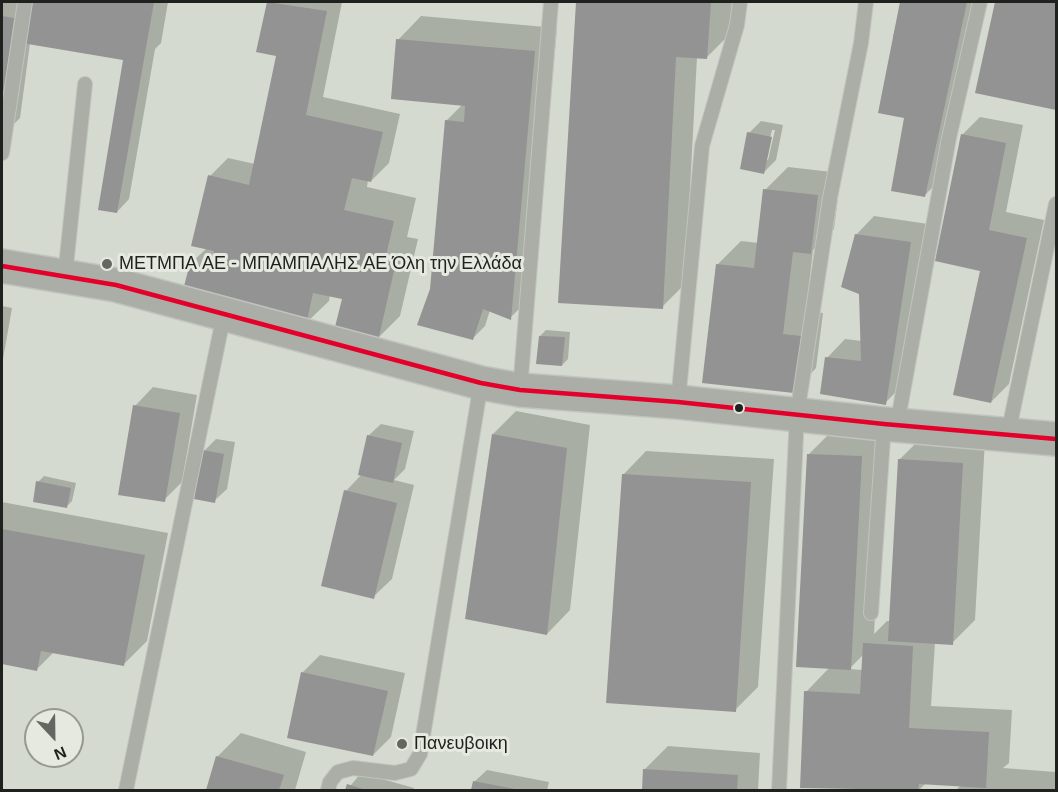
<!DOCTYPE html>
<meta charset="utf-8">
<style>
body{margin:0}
#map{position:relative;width:1058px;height:792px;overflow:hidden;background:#e4e7e1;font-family:Arial,sans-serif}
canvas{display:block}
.frame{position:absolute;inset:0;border:3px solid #1f211e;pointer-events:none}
.north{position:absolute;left:24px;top:708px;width:60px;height:60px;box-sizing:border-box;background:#e5e9df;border:2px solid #969992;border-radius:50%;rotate:158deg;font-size:16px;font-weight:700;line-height:24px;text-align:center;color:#1f211e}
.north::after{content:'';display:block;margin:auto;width:21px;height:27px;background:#646662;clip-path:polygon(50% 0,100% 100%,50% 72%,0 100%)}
</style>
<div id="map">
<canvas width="1058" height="792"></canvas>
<div class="frame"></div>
<div class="north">N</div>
</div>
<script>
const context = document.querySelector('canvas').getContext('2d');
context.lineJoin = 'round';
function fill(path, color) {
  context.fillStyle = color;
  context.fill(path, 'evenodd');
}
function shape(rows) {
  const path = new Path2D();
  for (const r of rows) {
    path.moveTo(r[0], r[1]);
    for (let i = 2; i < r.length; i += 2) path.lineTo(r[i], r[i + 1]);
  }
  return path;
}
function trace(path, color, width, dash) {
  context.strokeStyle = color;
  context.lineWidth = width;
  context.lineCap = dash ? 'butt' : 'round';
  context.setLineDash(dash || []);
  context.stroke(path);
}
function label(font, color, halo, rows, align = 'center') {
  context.font = font + ' Arial,sans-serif';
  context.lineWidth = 6;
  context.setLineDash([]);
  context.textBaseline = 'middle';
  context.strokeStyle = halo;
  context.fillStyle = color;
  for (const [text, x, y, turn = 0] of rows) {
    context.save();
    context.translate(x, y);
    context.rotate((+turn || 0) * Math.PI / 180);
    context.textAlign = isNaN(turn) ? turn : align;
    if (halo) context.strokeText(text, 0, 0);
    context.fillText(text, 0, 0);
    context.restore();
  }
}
fill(shape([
 [2,2,1056,2,1056,790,2,790],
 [36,720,72,720,72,756,36,756]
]), '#d4dacf');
fill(shape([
 [2,2,168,2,161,43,155,49,129,199,117,212,126,59,30,43,20,118,2,136],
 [268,2,342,2,323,97,400,114,389,163,371,181,368,180,367,187,416,198,407,237,418,239,400,316,377,339,343,298,330,295,329,301,305,324,191,263,207,248,210,176,228,158,255,164,277,55,258,51],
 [577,2,732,2,730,34,706,58,697,57,685,284,662,307,559,301],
 [901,2,986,2,947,173,924,196,906,116,893,37],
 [997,2,1056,2,1055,109,977,92],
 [421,16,557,28,533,295,510,318,490,310,485,326,473,338,431,289,446,121,463,104,398,40],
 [980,117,1023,125,1006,212,1044,220,1009,384,991,402,982,269,962,135],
 [761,121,783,125,776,160,763,173,749,133],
 [772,130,775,130,768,160,765,160],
 [788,167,841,173,834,229,813,250,806,311,823,313,816,368,793,392,718,264,741,241,759,243,765,190],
 [874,216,928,224,903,385,885,403,827,358,845,339,862,341,856,235],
 [2,306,12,308,2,365],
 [546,330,570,332,568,359,562,365,540,336],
 [153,387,197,395,182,482,164,500,135,406],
 [516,411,590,425,570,610,547,634,493,434],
 [381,424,414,431,405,469,394,480,414,485,392,579,373,597,346,491,362,474,368,436],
 [832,431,885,433,874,634,887,621,891,621,899,460,922,437,985,440,975,620,952,643,935,642,931,706,1012,710,1009,763,1003,768,1056,772,1056,790,956,790,961,785,926,783,919,790,801,786,806,692,830,667,809,454],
 [863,655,863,670,849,669],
 [216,439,235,442,227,489,214,501,204,451],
 [646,451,774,459,758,687,735,710,623,475],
 [44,476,76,483,72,501,66,507,38,482],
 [2,502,168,533,147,641,123,665,54,652,37,669,2,663],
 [320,655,405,673,391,737,373,755,302,673],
 [241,733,306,752,295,790,208,790,218,756],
 [668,746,760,753,758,790,643,790,645,769],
 [487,770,549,782,547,790,473,790,474,782],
 [361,773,414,788,413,790,347,790]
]), '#0003');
fill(shape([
 [29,2,154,2,117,213,98,210,123,60,22,43],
 [267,2,327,11,306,115,383,132,371,182,352,178,344,210,394,221,385,260,396,262,378,341,334,331,342,299,313,293,306,325,181,298,190,263,210,267,214,251,191,246,208,175,249,185,276,56,256,52],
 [576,2,711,2,707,59,676,57,663,309,558,303],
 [900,2,967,2,925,197,891,191,904,118,878,113],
 [995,2,1056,2,1056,110,975,93],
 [2,16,14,18,3,100,2,100],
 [396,39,535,51,511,320,483,309,473,340,417,325,430,289,445,120,464,122,465,106,391,99],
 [747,132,772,137,764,174,740,169],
 [961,134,1006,143,989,230,1027,238,991,403,953,395,980,271,935,261],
 [763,189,818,195,811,254,793,252,783,334,801,336,794,393,702,383,716,264,754,268],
 [855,234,911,242,886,405,820,394,825,357,861,361,859,294,841,287],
 [539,336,565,337,562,366,536,364],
 [133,405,180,413,165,502,118,495],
 [492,434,567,448,547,635,465,619],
 [367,435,402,443,393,483,358,475],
 [202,450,224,454,215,503,194,499],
 [807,454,862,456,851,670,796,667],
 [898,459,963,463,953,645,888,641],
 [622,474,751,482,736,712,606,703],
 [36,481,71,488,67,508,33,502],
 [344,490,397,503,374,599,321,586],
 [2,529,145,555,124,666,41,651,37,671,2,664],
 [863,643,913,646,909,728,989,732,986,788,919,784,918,790,800,788,804,691,860,694],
 [301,672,388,691,373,756,287,738],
 [216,756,284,775,279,790,206,790],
 [643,769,738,775,737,790,642,790],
 [473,781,515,789,515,790,471,790],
 [347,784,366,790,345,790]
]), '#929392');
const service = shape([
 [2,153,25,2],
 [65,276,85,84],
 [520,390,551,2],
 [678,402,702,146,737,25,740,2],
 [897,425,949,138,980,2],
 [1008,434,1056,204],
 [871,613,884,424],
 [126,790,224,314],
 [328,790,330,782,338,772,353,768,395,773,411,769,420,754,481,383],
 [779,790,797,415,830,198,861,43,866,2]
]);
const tertiary = shape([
 [2,266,116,285,481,383,520,390,678,402,884,424,1056,439]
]);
trace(service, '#c1c3bf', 16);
trace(tertiary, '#c1c3bf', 36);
trace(service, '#aaaea6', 14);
trace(tertiary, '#aaaea6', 33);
trace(shape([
 [2,266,116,285,481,383,520,390,678,402,884,424,1056,439]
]), '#e4002b', 4.5);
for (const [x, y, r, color] of [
 [107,264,6,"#646662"],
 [739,408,5,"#1f211e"],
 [402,744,6,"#646662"]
]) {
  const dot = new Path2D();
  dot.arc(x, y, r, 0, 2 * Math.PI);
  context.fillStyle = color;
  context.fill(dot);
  trace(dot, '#e5e9df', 2);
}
label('18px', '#1f211e', '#e5e9df', [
 ["ΜΕΤΜΠΑ ΑΕ - ΜΠΑΜΠΑΛΗΣ ΑΕ Όλη την Ελλάδα",119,264],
 ["Πανευβοικη",414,744]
], 'left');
</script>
